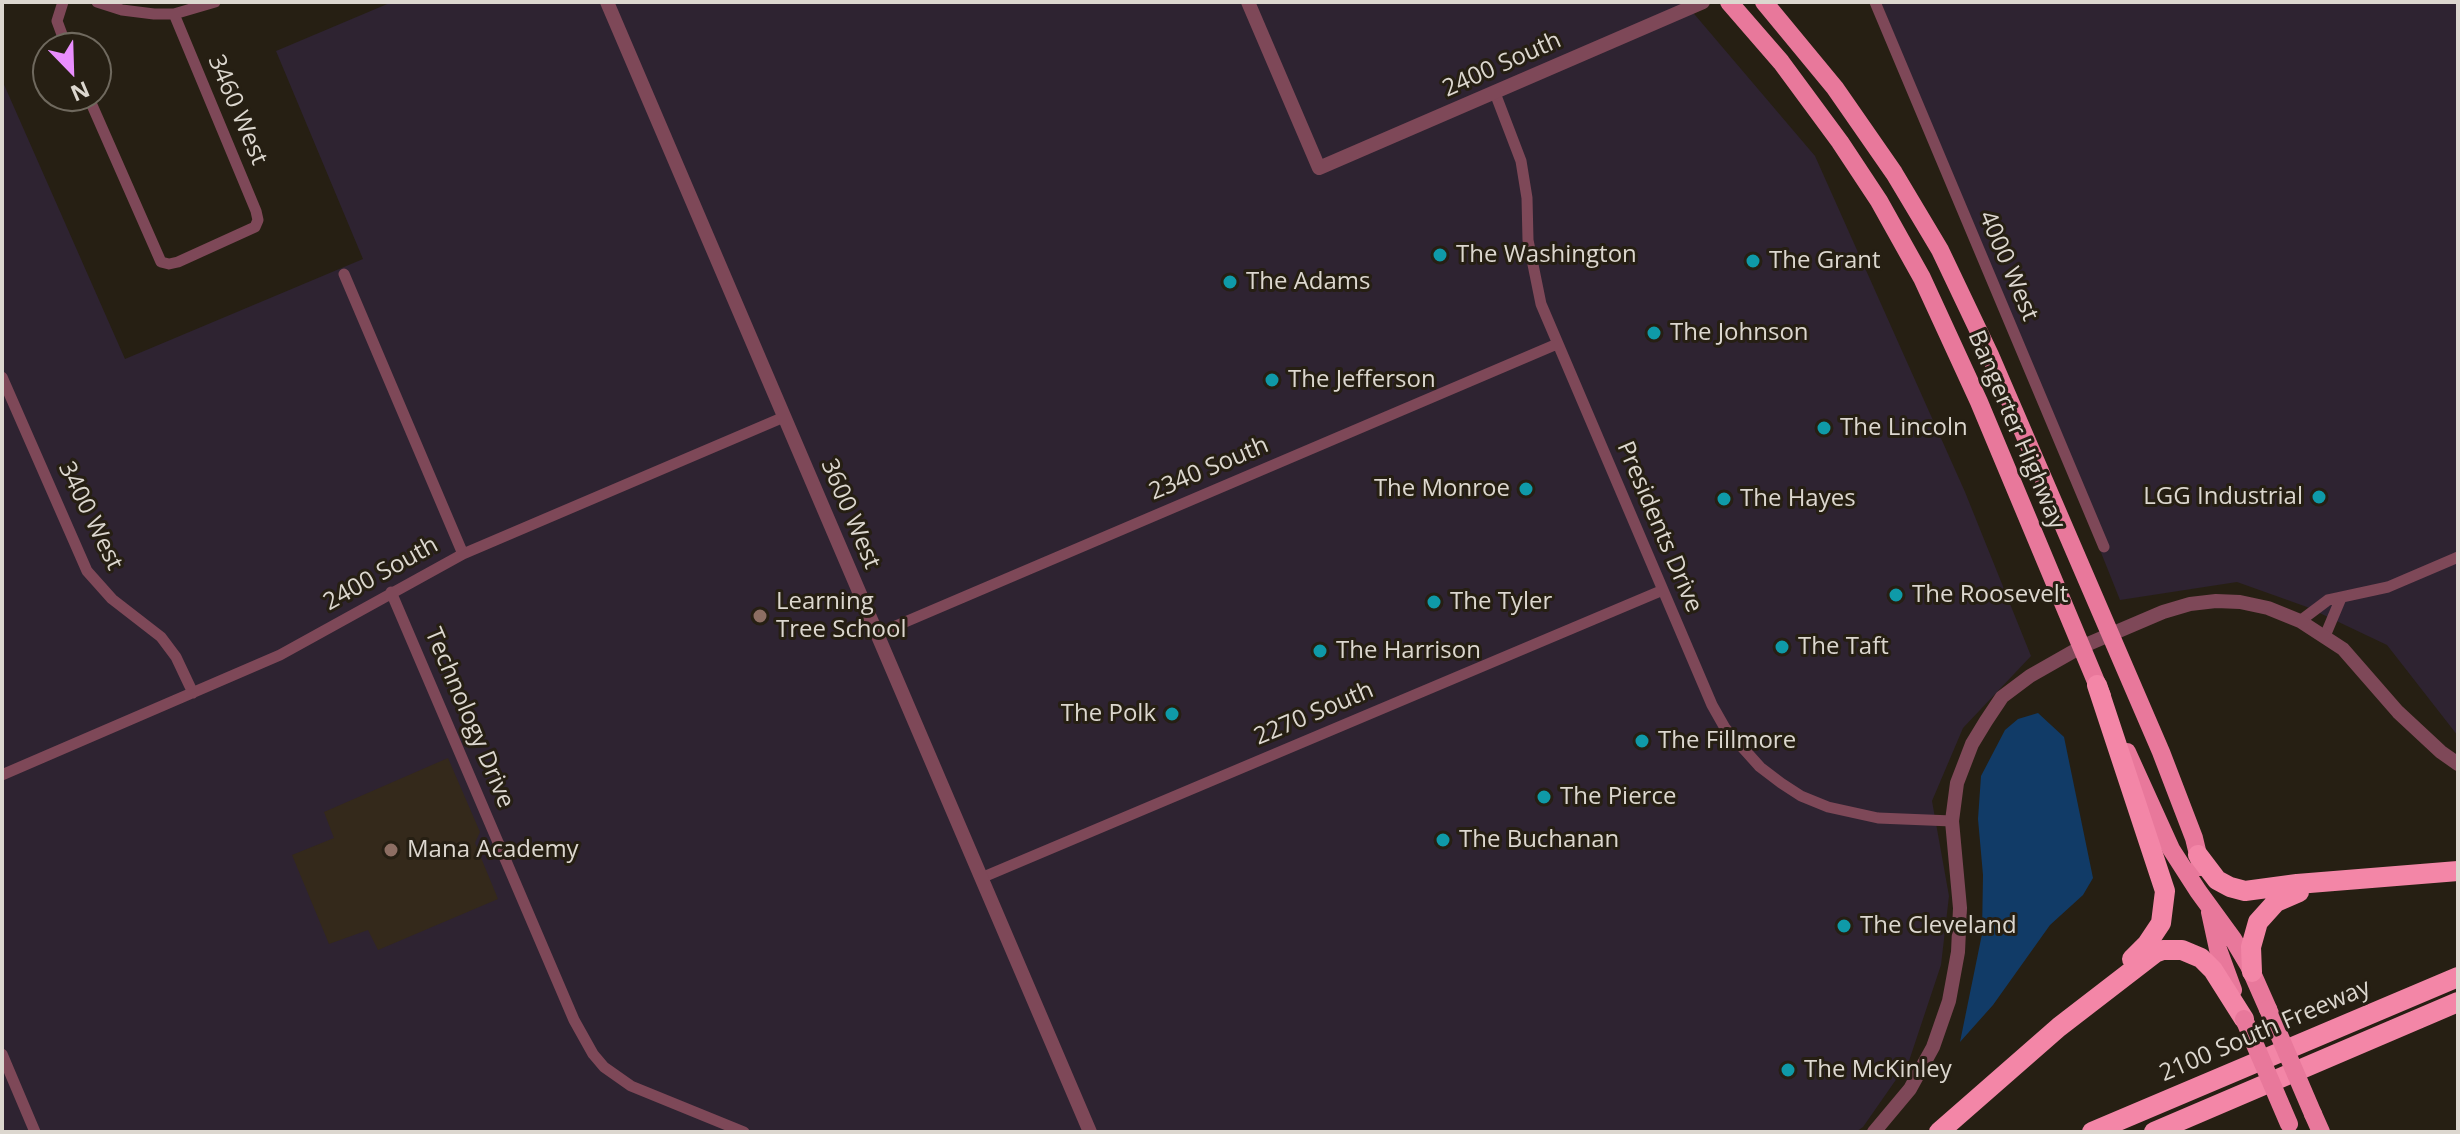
<!DOCTYPE html>
<style>
body{margin:0}
#map{position:relative;width:2460px;height:1134px;overflow:hidden;background:#261f13;font-family:"Open Sans",sans-serif}
canvas{display:block}
.frame{position:absolute;inset:0;border:4px solid #dcd7cf;pointer-events:none}
.north{position:absolute;left:32px;top:32px;width:80px;height:80px;box-sizing:border-box;background:#261f13;border:2px solid #6f695e;border-radius:50%;rotate:157deg;font-size:22px;font-weight:700;line-height:32px;text-align:center;color:#dcd7cf}
.north::after{content:'';display:block;margin:auto;width:28px;height:36px;background:#e98efe;clip-path:polygon(50% 0,100% 100%,50% 72%,0 100%)}
</style>
<div id="map">
<canvas width="2460" height="1134"></canvas>
<div class="frame"></div>
<div class="north">N</div>
</div>
<script>
const context = document.querySelector('canvas').getContext('2d');
context.lineJoin = 'round';
function fill(path, color) {
  context.fillStyle = color;
  context.fill(path, 'evenodd');
}
function shape(rows) {
  const path = new Path2D();
  for (const r of rows) {
    path.moveTo(r[0], r[1]);
    for (let i = 2; i < r.length; i += 2) path.lineTo(r[i], r[i + 1]);
  }
  return path;
}
function trace(path, color, width, dash) {
  context.strokeStyle = color;
  context.lineWidth = width;
  context.lineCap = dash ? 'butt' : 'round';
  context.setLineDash(dash || []);
  context.stroke(path);
}
function label(font, color, halo, rows, align = 'center') {
  context.font = font + ' "Open Sans",sans-serif';
  context.lineWidth = 6;
  context.setLineDash([]);
  context.textBaseline = 'middle';
  context.strokeStyle = halo;
  context.fillStyle = color;
  for (const [text, x, y, turn = 0] of rows) {
    context.save();
    context.translate(x, y);
    context.rotate((+turn || 0) * Math.PI / 180);
    context.textAlign = isNaN(turn) ? turn : align;
    if (halo) context.strokeText(text, 0, 0);
    context.fillText(text, 0, 0);
    context.restore();
  }
}
fill(shape([
 [392,2,1684,2,1815,156,1965,492,2031,656,1963,728,1932,801,1949,896,1941,965,1909,1061,1863,1127,1856,1132,2,1132,2,80,125,359,363,259,276,51],
 [1881,2,2458,2,2458,736,2387,645,2307,607,2237,582,2120,600]
]), '#2e2331');
fill(shape([
 [448,758,480,832,475,843,498,899,378,950,368,930,329,944,292,855,334,838,324,812]
]), '#34291b');
fill(shape([
 [2038,713,2064,737,2093,878,2083,895,2050,925,1993,1005,1960,1042,1982,934,1983,875,1978,819,1981,776,2005,730,2018,719]
]), '#113b67');
trace(shape([
 [63,2,57,21,67,48],
 [97,2,122,10,154,14,174,14,215,2],
 [1875,2,2104,547],
 [1495,93,1521,161,1527,198,1528,240,1541,304,1712,705,1725,728,1760,767,1781,783,1801,796,1828,807,1878,818,1952,821],
 [88,96,161,262,169,264,178,262,255,227,258,220,256,211,174,14],
 [344,274,463,554],
 [2,377,87,571,112,599,161,637,176,657,193,693],
 [391,592,574,1020,593,1054,604,1067,631,1086,744,1132],
 [2300,621,2328,600,2388,587,2458,557],
 [877,634,1557,344],
 [2325,636,2341,598],
 [2,775,280,655,463,554,784,417],
 [981,878,1663,590],
 [2,1054,35,1132]
]), '#7e4858', 11);
trace(shape([
 [607,2,1090,1132],
 [1248,2,1319,168,1703,2],
 [1874,1132,1910,1089,1933,1047,1949,1001,1958,952,1960,908,1952,821,1957,783,1972,744,1986,721,2002,697,2030,676,2081,647,2163,612,2190,604,2216,601,2240,602,2268,608,2300,621,2343,649,2398,712,2441,752,2458,764]
]), '#7e4858', 14);
trace(shape([
 [1729,2,1781,62,1840,142,1879,201,1922,278,1979,402,2102,696],
 [1764,2,1835,88,1894,173,1940,250,1990,355,2161,752,2194,838,2201,867],
 [2127,752,2171,849,2198,891,2233,939,2249,966,2268,1009],
 [2210,912,2218,949,2233,990],
 [2313,1114,2321,1132]
]), '#e8789b', 18);
trace(shape([
 [2097,685,2165,891,2161,923,2147,944,2132,959],
 [2198,855,2217,880,2230,887,2245,891,2297,884,2458,871],
 [2252,972,2251,947,2258,922,2276,902,2299,892],
 [1939,1132,2059,1027,2155,953,2163,950,2182,950,2201,958,2213,970,2244,1019],
 [2092,1132,2458,977],
 [2154,1132,2458,1002]
]), '#f386a7', 20);
trace(shape([
 [2268,1009,2313,1114],
 [2244,1019,2289,1124]
]), '#e8789b', 18);
for (const [x, y, r, color] of [
 [1440,255,8,"#0f9aa8"],
 [1753,261,8,"#0f9aa8"],
 [1230,282,8,"#0f9aa8"],
 [1654,333,8,"#0f9aa8"],
 [1272,380,8,"#0f9aa8"],
 [1824,428,8,"#0f9aa8"],
 [1526,489,8,"#0f9aa8"],
 [2319,497,8,"#0f9aa8"],
 [1724,499,8,"#0f9aa8"],
 [1896,595,8,"#0f9aa8"],
 [1434,602,8,"#0f9aa8"],
 [760,616,8,"#8d6e63"],
 [1782,647,8,"#0f9aa8"],
 [1320,651,8,"#0f9aa8"],
 [1172,714,8,"#0f9aa8"],
 [1642,741,8,"#0f9aa8"],
 [1544,797,8,"#0f9aa8"],
 [1443,840,8,"#0f9aa8"],
 [391,850,8,"#8d6e63"],
 [1844,926,8,"#0f9aa8"],
 [1788,1070,8,"#0f9aa8"]
]) {
  const dot = new Path2D();
  dot.arc(x, y, r, 0, 2 * Math.PI);
  context.fillStyle = color;
  context.fill(dot);
  trace(dot, '#261f13', 3);
}
label('24px', '#dcd7cf', '#261f13', [
 ["2400 South",1502,65,-24],
 ["3460 West",237,110,67],
 ["4000 West",2008,266,67],
 ["Bangerter Highway",2016,430,67],
 ["2340 South",1209,469,-23],
 ["3600 West",850,514,67],
 ["3400 West",90,516,64],
 ["Presidents Drive",1659,527,67],
 ["2400 South",381,574,-29],
 ["2270 South",1314,714,-23],
 ["Technology Drive",469,718,67],
 ["2100 South Freeway",2265,1031,-23]
]);
label('24px', '#dcd7cf', '#261f13', [
 ["The Washington",1456,255],
 ["The Grant",1769,261],
 ["The Adams",1246,282],
 ["The Johnson",1670,333],
 ["The Jefferson",1288,380],
 ["The Lincoln",1840,428],
 ["The Monroe",1510,489,"right"],
 ["LGG Industrial",2303,497,"right"],
 ["The Hayes",1740,499],
 ["The Roosevelt",1912,595],
 ["Learning",776,602],
 ["Tree School",776,630],
 ["The Tyler",1450,602],
 ["The Taft",1798,647],
 ["The Harrison",1336,651],
 ["The Polk",1156,714,"right"],
 ["The Fillmore",1658,741],
 ["The Pierce",1560,797],
 ["The Buchanan",1459,840],
 ["Mana Academy",407,850],
 ["The Cleveland",1860,926],
 ["The McKinley",1804,1070]
], 'left');
</script>
